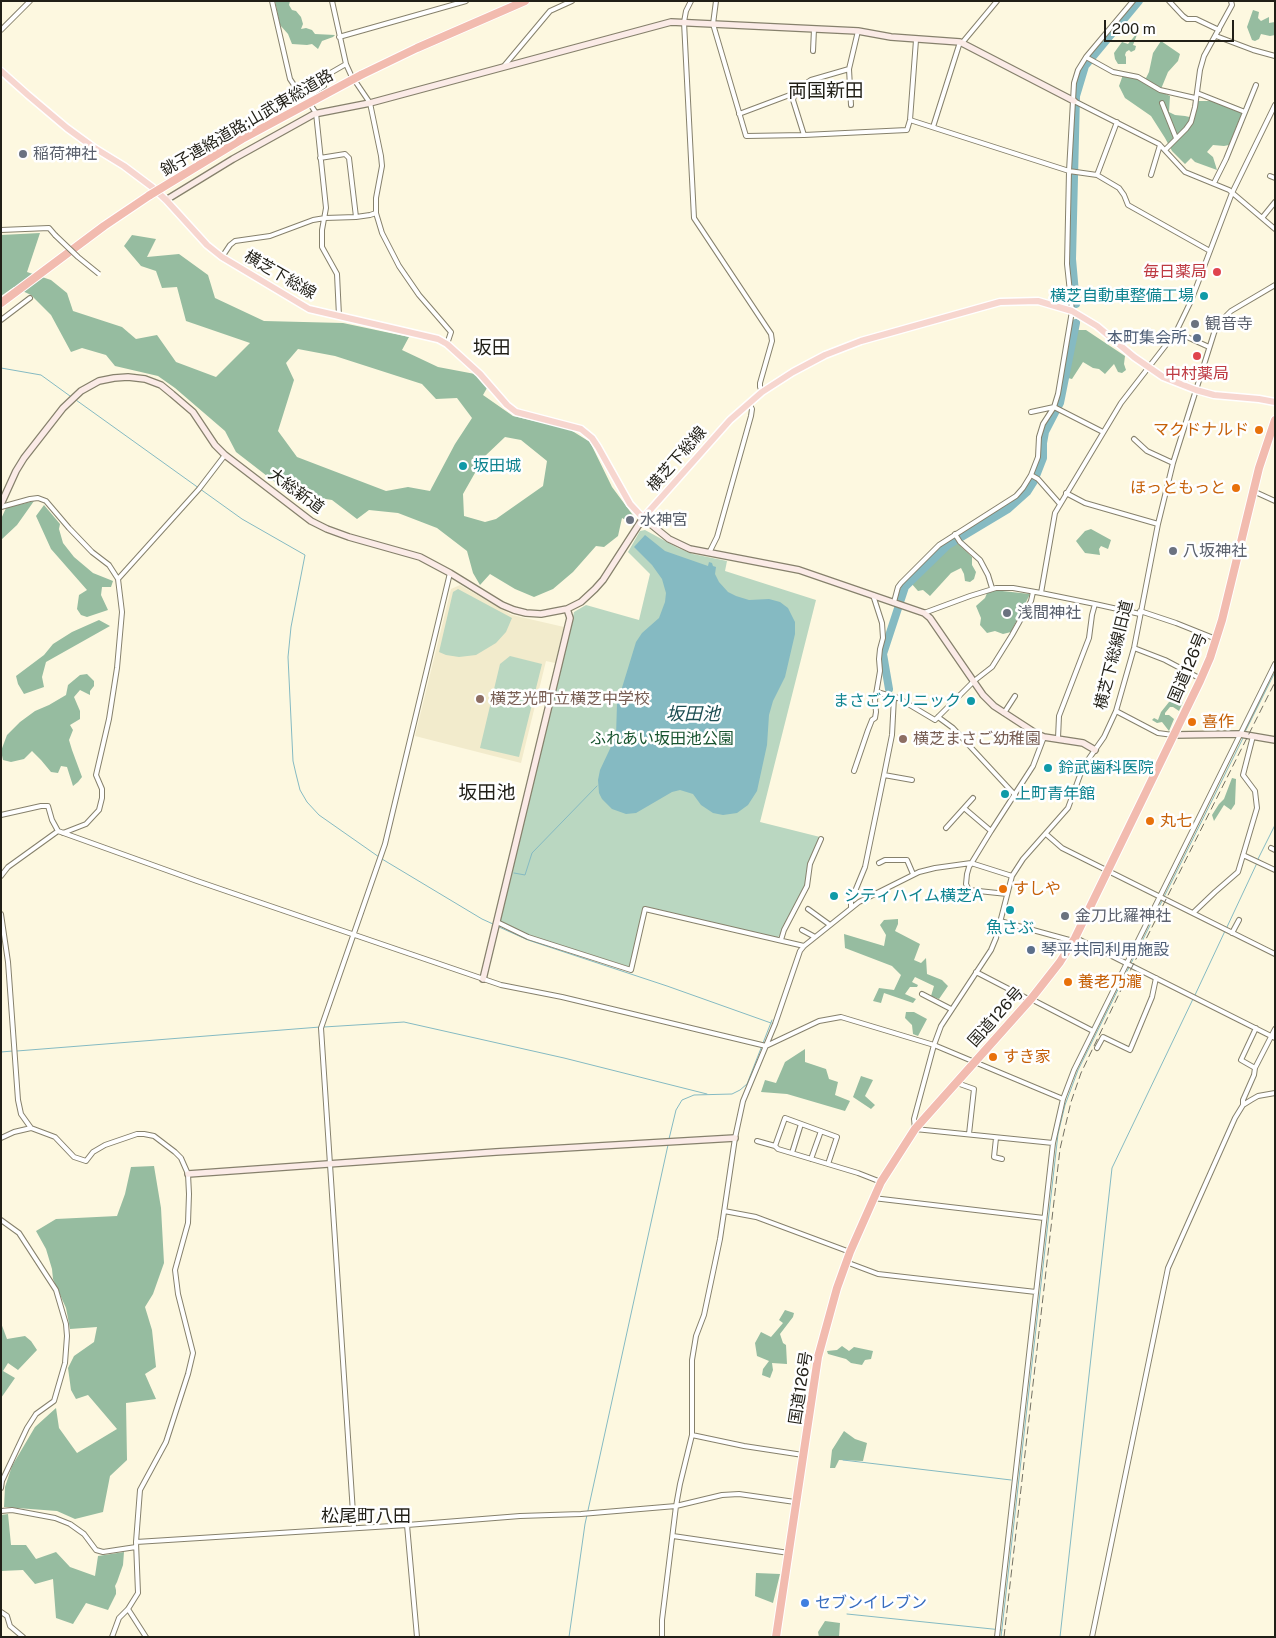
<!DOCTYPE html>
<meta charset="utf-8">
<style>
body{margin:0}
#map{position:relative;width:1276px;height:1638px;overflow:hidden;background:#fdf8e0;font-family:"Public Sans",sans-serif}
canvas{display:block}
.frame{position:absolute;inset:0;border:2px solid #211f17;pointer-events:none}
.scale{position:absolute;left:1104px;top:20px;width:130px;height:22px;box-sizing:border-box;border:2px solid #211f17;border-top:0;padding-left:6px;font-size:15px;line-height:18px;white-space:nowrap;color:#211f17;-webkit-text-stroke:4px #fff;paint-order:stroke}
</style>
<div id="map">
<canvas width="1276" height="1638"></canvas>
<div class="frame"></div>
<div class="scale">200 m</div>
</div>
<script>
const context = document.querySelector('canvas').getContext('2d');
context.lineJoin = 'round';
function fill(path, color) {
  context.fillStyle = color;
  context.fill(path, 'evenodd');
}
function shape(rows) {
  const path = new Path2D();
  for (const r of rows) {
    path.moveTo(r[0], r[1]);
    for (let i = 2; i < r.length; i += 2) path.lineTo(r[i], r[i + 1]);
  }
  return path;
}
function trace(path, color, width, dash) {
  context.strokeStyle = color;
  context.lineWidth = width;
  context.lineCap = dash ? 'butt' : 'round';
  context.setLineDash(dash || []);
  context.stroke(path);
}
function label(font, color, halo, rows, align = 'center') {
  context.font = font + ' "Public Sans","Noto Sans JP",sans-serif';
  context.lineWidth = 5;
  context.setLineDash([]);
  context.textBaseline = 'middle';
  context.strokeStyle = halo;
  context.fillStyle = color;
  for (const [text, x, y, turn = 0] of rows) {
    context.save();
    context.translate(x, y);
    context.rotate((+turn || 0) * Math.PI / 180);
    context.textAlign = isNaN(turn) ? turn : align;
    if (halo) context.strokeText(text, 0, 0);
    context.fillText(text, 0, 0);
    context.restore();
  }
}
fill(shape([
 [460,585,512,615,564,627,555,663,546,661,521,763,415,736,451,589]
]), '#f2ebcc');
fill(shape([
 [645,530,678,548,693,554,727,561,725,571,816,600,760,822,820,837,808,865,805,885,780,935,777,938,644,906,630,967,528,935,500,922,574,612,586,605,639,620,650,574,628,552,640,531],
 [458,589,512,618,506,632,496,643,476,655,459,657,446,655,439,652,453,592],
 [510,656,542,664,519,757,480,748,500,664]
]), '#bad7c1');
fill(shape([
 [275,1,290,1,289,5,292,10,296,11,301,17,303,24,301,29,306,28,312,30,315,34,335,35,333,37,322,41,318,49,312,44,307,45,292,44,288,34,280,25],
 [1253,10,1259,12,1258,18,1261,21,1269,17,1269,23,1275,22,1275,35,1270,36,1261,34,1259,39,1255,41,1252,40,1247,27],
 [1138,32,1133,45,1136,46,1135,50,1131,52,1129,50,1126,52,1125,55,1126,57,1126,64,1118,64,1115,59,1114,53,1119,46,1122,42,1128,44],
 [1161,41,1180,54,1178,61,1168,72,1161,89,1161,92,1170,96,1169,112,1175,115,1185,116,1194,118,1197,101,1214,101,1242,113,1229,145,1224,146,1213,145,1207,152,1213,157,1217,170,1195,162,1191,158,1185,164,1172,151,1165,138,1151,116,1125,98,1119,86,1124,72,1146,78,1149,72,1153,53],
 [40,233,27,272,51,280,67,293,73,311,122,327,136,339,157,335,176,362,216,377,250,343,186,321,177,287,162,288,156,271,141,266,124,246,132,235,156,239,147,257,179,254,208,275,215,298,264,321,343,323,409,337,402,350,438,367,475,374,487,388,483,395,513,416,569,429,590,442,612,487,635,518,633,524,622,518,618,536,604,547,596,546,573,572,553,589,534,597,515,589,490,574,480,585,473,573,467,551,437,528,398,513,369,510,357,519,332,500,289,493,236,452,225,431,175,388,158,376,115,366,106,355,82,348,71,352,51,315,31,295,14,287,1,296,1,235],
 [298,349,335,356,422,384,436,399,457,398,472,418,455,444,430,491,408,487,386,491,297,457,278,431,294,380,286,363],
 [505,437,521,440,547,461,543,486,496,519,485,522,464,516,463,494,484,457],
 [1076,330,1086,330,1125,356,1124,364,1126,370,1122,373,1118,372,1114,364,1105,374,1099,369,1093,368,1083,362,1072,379,1068,378],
 [34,501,17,525,1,540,1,519,6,508],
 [44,505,60,524,59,529,63,543,74,557,93,573,113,581,111,587,102,587,101,595,108,610,87,617,81,615,77,609,79,595,87,590,51,549,36,516],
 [1091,529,1111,540,1108,549,1101,546,1099,549,1100,555,1085,553,1076,541,1085,531],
 [956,542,972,557,972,565,976,572,974,579,970,582,965,581,964,574,961,568,951,573,930,596,923,590,918,591,911,583,949,547],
 [993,590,1030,594,1011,632,1003,634,995,631,987,633,980,625,981,618,976,606,985,598,987,593],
 [99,620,110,626,46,662,42,677,44,687,24,694,18,684,16,676,44,655,53,644,72,632],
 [87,674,94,681,94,686,90,691,90,695,80,690,74,697,80,711,80,719,70,725,73,730,69,740,72,750,82,777,78,782,73,786,67,767,61,766,58,773,51,772,41,760,32,751,24,759,11,762,3,760,1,751,7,735,20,722,35,711,49,705,66,695,68,685,80,675],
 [1175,698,1183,702,1179,711,1173,707,1170,707,1165,713,1165,715,1169,715,1174,719,1169,731,1162,722,1157,723,1152,720,1154,718,1158,720,1161,712,1169,702],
 [1232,778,1236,779,1235,804,1231,810,1224,805,1214,821,1212,815,1219,804,1224,799],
 [898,919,898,924,895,931,920,944,914,960,921,963,926,958,927,974,942,980,948,986,939,999,931,996,934,986,915,977,912,982,918,985,917,987,910,987,905,994,916,999,913,1003,884,993,881,1003,873,1001,879,988,894,990,901,975,892,966,845,948,844,934,884,946,886,935,880,925,884,920],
 [906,1012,914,1012,927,1019,918,1036,913,1034,912,1025,905,1018],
 [805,1049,805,1062,826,1069,829,1079,838,1082,835,1095,850,1101,845,1111,787,1094,761,1092,765,1080,776,1083,785,1062],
 [861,1076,873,1080,865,1096,875,1105,871,1109,853,1097],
 [154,1166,161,1208,164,1263,153,1294,145,1307,152,1330,156,1367,145,1374,156,1399,126,1403,127,1460,110,1476,103,1512,75,1519,57,1511,4,1507,5,1487,12,1466,35,1427,56,1408,59,1428,77,1453,117,1429,88,1395,76,1399,71,1390,68,1368,74,1356,94,1342,97,1327,70,1329,66,1308,53,1279,52,1269,46,1249,36,1231,56,1219,117,1216,125,1194,131,1167],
 [785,1310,794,1313,793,1317,780,1334,783,1343,786,1345,787,1364,772,1363,773,1370,770,1378,762,1375,763,1369,769,1361,757,1356,755,1343,761,1332,771,1337,783,1323,779,1320],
 [1,1323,7,1339,25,1336,31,1341,37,1350,18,1370,8,1363,3,1371,15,1378,1,1398],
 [842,1346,849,1351,854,1347,873,1351,871,1359,865,1360,862,1365,851,1363,846,1359,828,1354,827,1351,837,1350],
 [844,1431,855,1439,867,1443,863,1461,839,1460,835,1468,830,1468,832,1450],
 [8,1514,11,1545,26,1545,36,1559,56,1552,70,1567,95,1576,98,1556,124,1552,123,1565,117,1582,115,1586,116,1590,116,1594,108,1610,86,1603,73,1624,56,1618,53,1579,35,1584,23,1570,1,1571,1,1515],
 [756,1573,780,1574,773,1603,755,1596],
 [825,1621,840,1623,839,1637,819,1637,818,1632]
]), '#96bca0');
fill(shape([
 [645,535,665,551,708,566,709,562,712,563,713,566,716,567,715,574,719,582,728,592,736,596,749,600,769,599,780,602,788,608,795,622,795,634,785,677,773,701,769,715,767,745,757,791,748,805,737,813,723,815,713,813,701,805,693,794,680,790,672,792,636,813,626,814,612,809,602,799,599,793,598,780,600,770,616,736,617,704,636,642,642,633,659,618,665,602,666,593,662,579,652,565,634,547]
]), '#85bac2');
trace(shape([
 [1,368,41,375,70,396],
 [76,400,242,519,305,555,291,627,288,657,293,761,296,774,300,790,307,802,319,815,379,857],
 [1245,732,1275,672],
 [382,859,482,919,493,924],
 [1258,859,1275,825],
 [514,873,525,875,532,853,597,786],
 [499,927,528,940,667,986,771,1023],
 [1227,927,1257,863],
 [1195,995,1225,931],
 [324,1027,404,1022,564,1058,707,1094],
 [17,1051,320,1027],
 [1,1052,13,1051],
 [669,1139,676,1110,682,1100,694,1095,732,1094,740,1090,747,1084,772,1020],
 [843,1460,1011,1480],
 [847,1614,1002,1630],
 [569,1637,585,1524,668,1145],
 [1001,1637,1058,1134,1065,1105,1078,1070,1243,738],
 [1060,1637,1112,1168,1193,999]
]), '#85bac2', 1);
trace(shape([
 [1076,304,1072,259,1076,96,1085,66,1139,1],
 [889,689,883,654,905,587,948,545,1008,509,1027,492,1034,481,1043,458,1043,443,1045,432,1060,403,1076,323]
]), '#85bac2', 8);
const street = shape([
 [272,1,290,79,296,88,304,95,309,96,324,86,327,75,346,64],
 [332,1,346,64,351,75,370,103,381,156,382,166,376,198,376,213,382,233,399,266,419,295,451,332,447,344],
 [691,1,686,11,684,22,694,218,771,334,772,341,760,383,760,387,762,392],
 [716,1,713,24,746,136,804,135,907,130,910,120,916,40],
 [1169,1,1183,16,1187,19,1196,19,1219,30],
 [1,30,30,1],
 [1216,36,1253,50,1275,56],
 [339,37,466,1],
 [962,43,997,1],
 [813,51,814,29],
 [1086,57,1113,72,1138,77,1160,90,1195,98],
 [504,66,550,11,572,1],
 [1197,93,1245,112],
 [304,95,316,113,326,208,322,230,322,247,337,274,339,316],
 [1074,101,1159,144,1185,172,1229,190,1275,229],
 [1162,103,1176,138],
 [851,105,849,69,858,31],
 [739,114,795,93],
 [910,120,1069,171,1097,175,1119,188,1124,195,1128,205,1210,251],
 [933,127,960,42],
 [804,135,793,100,795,93,797,90,811,80,849,69],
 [1165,150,1186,129,1191,122,1195,107,1200,70,1204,56,1232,5,1231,1],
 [320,158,345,154,349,158,356,217],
 [1097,175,1117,122],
 [1151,175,1160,145],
 [1270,176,1275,178],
 [1214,183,1226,159,1256,85],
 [1262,218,1275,202],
 [1,230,49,228,55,235],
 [222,257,230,245,235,241,270,236,313,220,325,218,356,217,370,215,376,213],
 [1,320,30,298],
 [1176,332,1209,347],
 [1031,412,1054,407,1103,432],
 [1134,439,1147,451,1173,463],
 [1031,475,1038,479,1060,504],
 [1253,491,1275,501],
 [1066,493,1085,503,1158,524],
 [1,507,30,499,38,498,46,501,69,528,92,552,109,565,118,579,122,612,117,668,109,719,96,775,102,789,102,798,99,810,86,824,63,833],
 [955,534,960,542,980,560,988,575,992,588],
 [709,553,717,537,751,416,752,409,749,403],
 [118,579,199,489,225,455],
 [1041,593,1055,513,1121,403,1176,332,1191,301,1232,193,1275,105],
 [894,602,898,587,901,583,939,545,1016,496,1023,488,1031,475,1038,457,1039,437,1043,424,1054,407,1058,394,1072,311,1067,264,1069,171,1074,83,1078,70,1086,57,1133,1],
 [1140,611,1176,623,1216,639],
 [924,613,970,596,996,588,1013,588,1041,593,1095,604,1140,614],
 [1134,648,1165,660,1201,679],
 [877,692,898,698,935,720,974,681,992,667,1012,635,1031,601,1033,592],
 [1116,711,1158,733,1173,735],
 [1004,713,1015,696],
 [938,717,953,728,1015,795],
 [1058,738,1059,716,1089,638,1092,615,1095,604],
 [854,771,868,730,872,720,875,718,876,712,875,700,880,671,879,659,880,649,883,638,882,623,873,595],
 [884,775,912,780],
 [964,808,973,798],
 [1,815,41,806,48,806,52,820,58,831,197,881,501,985,562,997,766,1046,819,1021,841,1017,934,1045,1063,1099],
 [946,828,964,808,991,831],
 [1046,834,1062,848,1275,954],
 [1271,848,1275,850],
 [1243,855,1275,870],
 [879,863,885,860,907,860,913,874],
 [1,876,8,867,58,831],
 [1007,894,969,890,966,884,967,874,969,867,991,831,1033,766,1044,737],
 [851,908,851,901,865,867,884,775,892,735,894,697],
 [808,909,830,925],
 [1193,913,1215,892,1238,872,1257,808,1255,791,1243,775,1253,736],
 [1,914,8,962,18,1100,21,1114,31,1128],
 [1000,921,1073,941],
 [497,922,528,937,631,970,645,909,804,946],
 [802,930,815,937],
 [1232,933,1239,920],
 [1076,938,1275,1038],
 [781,940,784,930,807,886,810,864,821,839],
 [976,972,1030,1000],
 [922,994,951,1009],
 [1031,999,1093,1031],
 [1097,1048,1103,1037,1130,1050,1152,997,1156,978],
 [1255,1068,1241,1060,1256,1028],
 [957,1083,974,1089,969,1134],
 [1243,1105,1243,1100,1254,1075,1255,1068,1275,1029],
 [1,1138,14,1132,31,1128,55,1137,74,1157,86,1161,93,1152,105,1145,137,1134,144,1134,154,1136,175,1152,181,1158,188,1174,189,1194,188,1223,175,1270,178,1294,193,1353,188,1374,166,1442,140,1490,136,1542,138,1593,128,1609,119,1618,112,1637],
 [996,1138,994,1157,1002,1159],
 [757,1141,775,1146,778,1149,858,1173,881,1182],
 [1053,1143,915,1129,914,1119,934,1045,941,1026,991,950,996,938,1012,876,1023,859,1068,808,1083,767,1104,737,1116,711,1134,648,1158,524,1173,463,1214,333,1218,324,1231,311,1275,285],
 [775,1146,785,1118,837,1137,828,1164],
 [792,1153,801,1124],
 [811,1159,821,1131],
 [873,1198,1044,1218],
 [724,1211,756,1217,850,1252],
 [1,1220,19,1233,56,1290,66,1324,67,1336,65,1363,54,1401,36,1414,27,1428,2,1481,1,1488],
 [846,1262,878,1274,1036,1292],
 [692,1435,744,1446,803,1455],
 [1,1511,12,1510,55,1518,70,1524,84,1534,96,1550,103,1552,136,1547],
 [407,1525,417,1637],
 [354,1528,321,1028,385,844,450,573],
 [673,1536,789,1553],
 [136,1542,407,1525,520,1516,581,1514,676,1506,722,1495,739,1494,795,1502],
 [128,1609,146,1637],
 [1,1612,7,1616,10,1626,23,1637],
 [662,1637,662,1620,676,1506,680,1484,692,1435,692,1360,696,1336,704,1315,720,1239,735,1138,743,1101,775,1024,800,951,804,946,859,902,919,872,935,868,971,863,1012,876],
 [997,1637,1053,1143,1063,1099,1074,1070,1275,664],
 [1092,1637,1168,1268,1235,1118,1243,1105,1251,1100,1258,1096,1275,1093]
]);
const secondary = shape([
 [166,200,233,159,314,114,370,103,671,22,858,31,891,37,960,42,1074,101],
 [1,504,16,471,24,458,63,408,81,391,99,381,114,378,128,377,145,379,161,385,172,394,193,412,215,445,225,455,311,521,327,529,349,537,420,557,450,573,502,605,514,610,526,613,541,614,567,609,581,602,595,589,603,580,643,518,669,539,690,549,799,570,924,613,930,618,983,695,994,706,1037,734,1044,737,1083,743,1095,750],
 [1174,735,1240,734,1275,740],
 [483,979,570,618,567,609],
 [188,1174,496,1152,735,1138]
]);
const primary = shape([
 [1,71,28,95,67,128,93,147,124,166,152,187,166,200,207,245,222,257,309,309,438,339,447,344,480,374,507,405,516,412,581,429,592,438,598,447,630,504,643,518,730,420,762,392,793,372,825,355,861,341,1000,302,1038,301,1072,311,1097,326,1134,357,1163,377,1196,390,1214,395,1259,399,1275,402]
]);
const highway = shape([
 [361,75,417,48,525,1],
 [1,303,104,226,150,195],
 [776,1637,818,1357,837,1288,850,1252,881,1182,915,1129,1031,999,1060,962,1075,938,1200,681,1210,658,1222,620,1259,468,1275,420]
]);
trace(street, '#86816c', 6);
trace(secondary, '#86816c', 8);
trace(primary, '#fff', 9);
trace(highway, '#fff', 10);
trace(street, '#fff', 4);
trace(secondary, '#fbebe7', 5.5);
trace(primary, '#f7d6cf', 6);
trace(highway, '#f2bbaf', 8);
trace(shape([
 [1004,1637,1060,1149,1071,1102,1081,1073,1132,967,1275,682]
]), '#737062', 1, [8, 4]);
const streetBridge = shape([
 [55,235,78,257,99,274]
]);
const highwayBridge = shape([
 [150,195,242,139,361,75]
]);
trace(streetBridge, '#86816c', 6, []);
trace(highwayBridge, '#fff', 10, []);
trace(streetBridge, '#fff', 4);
trace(highwayBridge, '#f2bbaf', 8);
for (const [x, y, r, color] of [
 [23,154,5,"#6b7280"],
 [1217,272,5,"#e0444e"],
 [1204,296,5,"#0f9aa8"],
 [1195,324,5,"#6b7280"],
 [1197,338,5,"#5c6f8a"],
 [1197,356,5,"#e0444e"],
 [1259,430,5,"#e8710a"],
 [463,466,5,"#0f9aa8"],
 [1236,488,5,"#e8710a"],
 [630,520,5,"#6b7280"],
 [1173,551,5,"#6b7280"],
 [1007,613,5,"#6b7280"],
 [480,699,5,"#8d6e63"],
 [971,701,5,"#0f9aa8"],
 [1192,722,5,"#e8710a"],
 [903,739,5,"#8d6e63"],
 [1048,768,5,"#0f9aa8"],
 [1005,794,5,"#0f9aa8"],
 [1150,821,5,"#e8710a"],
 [1003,889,5,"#e8710a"],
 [834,896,5,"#0f9aa8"],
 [1010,910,5,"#0f9aa8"],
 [1065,916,5,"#6b7280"],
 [1031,950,5,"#5c6f8a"],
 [1068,982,5,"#e8710a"],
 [993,1057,5,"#e8710a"],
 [805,1603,5,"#3f7fe0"]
]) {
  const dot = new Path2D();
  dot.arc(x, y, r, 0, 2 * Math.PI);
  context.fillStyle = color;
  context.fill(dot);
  trace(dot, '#fff', 2);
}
label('16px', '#211f17', '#fff', [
 ["銚子連絡道路;山武東総道路",247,123,-30],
 ["横芝下総線",280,275,30],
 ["横芝下総線",677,459,-49],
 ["大総新道",296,491,36],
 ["横芝下総線旧道",1114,655,-76],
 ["国道126号",1188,668,-67],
 ["国道126号",996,1017,-48],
 ["国道126号",801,1388,-81]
]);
label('16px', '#5b616d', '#fff', [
 ["稲荷神社",33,154],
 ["観音寺",1205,324],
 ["水神宮",640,520],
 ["八坂神社",1183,551],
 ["浅間神社",1017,613],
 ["金刀比羅神社",1075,916]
], 'left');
label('16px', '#be3a42', '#fff', [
 ["毎日薬局",1207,272],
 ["中村薬局",1197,374,"center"]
], 'right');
label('16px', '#0d838f', '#fff', [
 ["横芝自動車整備工場",1194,296,"right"],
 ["坂田城",473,466],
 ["まさごクリニック",961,701,"right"],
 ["鈴武歯科医院",1058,768],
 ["上町青年館",1015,794],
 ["シティハイム横芝A",844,896],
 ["魚さぶ",1010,928,"center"]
], 'left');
label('16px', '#4e5e75', '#fff', [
 ["本町集会所",1187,338],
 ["琴平共同利用施設",1041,950,"left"]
], 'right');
label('16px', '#c56008', '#fff', [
 ["マクドナルド",1249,430,"right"],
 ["ほっともっと",1226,488,"right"],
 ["喜作",1202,722],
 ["丸七",1160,821],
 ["すしや",1013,889],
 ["養老乃瀧",1078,982],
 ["すき家",1003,1057]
], 'left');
label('16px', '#785e54', '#fff', [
 ["横芝光町立横芝中学校",490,699],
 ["横芝まさご幼稚園",913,739]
], 'left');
label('16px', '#18542f', '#fff', [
 ["ふれあい坂田池公園",662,739]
]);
label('16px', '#366cbe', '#fff', [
 ["セブンイレブン",815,1603]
], 'left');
label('italic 18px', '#1c4d52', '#fff', [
 ["坂田池",693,714]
]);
label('18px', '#211f17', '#fff', [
 ["松尾町八田",366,1516]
]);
label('19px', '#211f17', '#fff', [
 ["両国新田",826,91],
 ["坂田",492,348],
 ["坂田池",487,793]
]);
</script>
